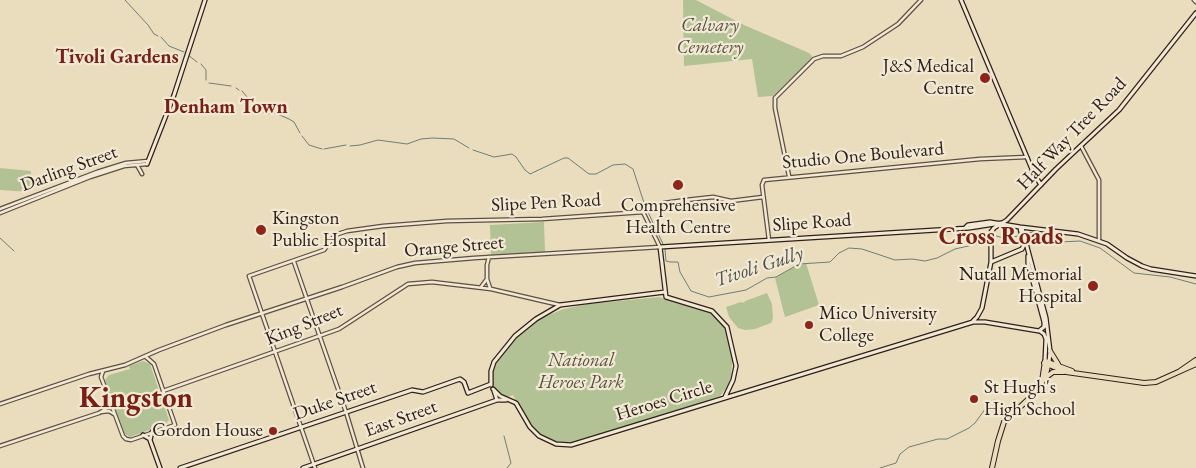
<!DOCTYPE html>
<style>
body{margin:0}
canvas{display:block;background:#eaddbd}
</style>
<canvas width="1196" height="468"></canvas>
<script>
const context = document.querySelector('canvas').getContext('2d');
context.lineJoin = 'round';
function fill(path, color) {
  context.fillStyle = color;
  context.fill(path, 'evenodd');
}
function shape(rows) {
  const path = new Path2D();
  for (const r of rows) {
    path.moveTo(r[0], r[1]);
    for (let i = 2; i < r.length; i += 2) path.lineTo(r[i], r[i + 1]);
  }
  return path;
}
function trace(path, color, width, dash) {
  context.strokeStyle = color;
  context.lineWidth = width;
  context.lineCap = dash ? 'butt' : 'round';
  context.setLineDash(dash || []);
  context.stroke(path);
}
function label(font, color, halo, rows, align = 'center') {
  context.font = font + ' "EB Garamond",serif';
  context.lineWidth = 4.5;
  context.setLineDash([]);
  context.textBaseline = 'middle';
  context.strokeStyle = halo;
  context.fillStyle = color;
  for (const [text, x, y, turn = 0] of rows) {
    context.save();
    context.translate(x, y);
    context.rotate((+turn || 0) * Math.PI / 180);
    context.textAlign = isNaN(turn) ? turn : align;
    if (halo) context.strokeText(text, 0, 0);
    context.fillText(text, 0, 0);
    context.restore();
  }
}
fill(shape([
 [683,0,696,0,744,25,809,53,812,56,811,59,773,96,758,97,752,59,684,66],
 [0,168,31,171,30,192,0,190],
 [544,222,545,252,491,255,490,225],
 [806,263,819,305,785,317,775,278,794,267],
 [767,293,772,304,773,318,771,323,755,329,745,330,738,328,729,317,726,307,741,302,744,303,745,301],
 [659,297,711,313,726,328,733,353,731,376,727,387,720,396,678,411,579,442,556,445,536,433,528,423,513,395,508,397,503,395,497,391,492,383,492,372,497,361,524,330,538,319,564,309,588,304],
 [143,361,150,364,169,420,166,424,130,437,125,434,105,380,109,375,130,369,129,366]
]), '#b2c295');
trace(shape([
 [125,0,148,25,154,34,158,36],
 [161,37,169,46,184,52],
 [188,55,197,62],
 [201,64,206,70,206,80],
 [209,83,231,86],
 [236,88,239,90],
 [242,91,254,105],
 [257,108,266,114,275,113,289,119,294,122,300,133],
 [302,136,309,145,322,149],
 [350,146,360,145,378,140,407,144,421,139,433,138,454,139,469,148],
 [324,149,346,145],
 [473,150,494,157,512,154,516,157,525,170,530,174,564,158,568,158,589,174,596,174,613,165,625,164,633,169,646,209],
 [648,212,663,244],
 [1025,233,1036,232,1060,242,1080,241,1100,248,1134,273,1170,277,1196,284],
 [0,238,14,251],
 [665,249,666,261,670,262,678,262,680,272,691,291,709,297,746,290,767,278,776,277,799,264,830,262,839,253,849,248,862,249,895,260,912,259,925,261,937,258,955,249,977,244,993,235,1007,239,1021,235],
 [504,436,511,463,507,468],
 [880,468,896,463,900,454,909,447,938,439,947,439,969,428,975,423,991,401,995,400]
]), '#6e7d78', 1);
const tertiary = shape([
 [1194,0,1196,2],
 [1081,146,1099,180,1099,240],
 [137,165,142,174],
 [789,176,775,108,775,98,814,59,823,56,841,56,863,47,898,24,921,0],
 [0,209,97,172,126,163,148,161],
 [0,213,90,177,124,166,147,164],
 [769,240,762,185,764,180,980,159,1027,157],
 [489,257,487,265,487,279,490,288],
 [294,262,346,412,363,468],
 [481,287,487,279],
 [103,371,101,377,123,436,126,439,131,440,175,425,154,364,146,357],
 [163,391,339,329,408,284,432,282,491,289,560,305],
 [0,404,89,374,125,365,159,350,226,325,342,287,397,267,415,263,474,258,660,247,643,212],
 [101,412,109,411,114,414],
 [0,446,99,413,109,407,111,403],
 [315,468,249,276,324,250,335,235,347,231,383,226,447,221,542,219,643,212,664,203,686,200,713,197,731,201,763,197]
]);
const secondary = shape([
 [961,0,1034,174,1041,185],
 [147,164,174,95,205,0],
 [966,227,968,225,990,222,1020,227,1078,234,1107,244,1127,258,1142,266,1151,269,1196,276],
 [1020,228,1024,245,1022,249],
 [1022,228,1046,318,1050,351,1049,362],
 [1028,256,1028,263,1044,322,1044,327,1039,331],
 [991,262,991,232,994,228,1007,220,1056,169,1119,110,1196,13],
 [973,321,977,317,982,308,991,262,1022,249],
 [1040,331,1044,334,1046,339,1045,361],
 [491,385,491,371,494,362,515,336,536,319,560,305,665,292],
 [493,389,500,396,516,403,530,427,539,436,556,444,571,445,973,322,985,322,1039,331],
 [494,391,497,400],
 [725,397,733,380,736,366,727,327,712,311,666,297,660,247,969,228,1001,223],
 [152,432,150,440,160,468],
 [143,435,150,439],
 [180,468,412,390,423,392,460,379,464,382,468,393,491,384],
 [303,468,497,400,506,400]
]);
const primary = shape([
 [1050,351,1058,364],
 [1044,363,1066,372,1144,383,1156,382,1196,364],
 [1180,371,1196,360],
 [1045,378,1053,372,1064,372],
 [1042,381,1045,361,1072,371],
 [992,468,998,441,1004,422,1035,393,1045,378,1049,362]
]);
trace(tertiary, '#5e4f43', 5);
trace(secondary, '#30201a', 5.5);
trace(primary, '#30201a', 6);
trace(tertiary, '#f1e9d4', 2.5);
trace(secondary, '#f1e9d4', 3);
trace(primary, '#eaddbd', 4);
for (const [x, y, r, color] of [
 [985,78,6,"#8f2418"],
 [678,185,6,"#8f2418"],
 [261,230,6,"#8f2418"],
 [1093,286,6,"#8f2418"],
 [809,325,5,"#8f2418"],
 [974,399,5,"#8f2418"],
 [273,431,5,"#8f2418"]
]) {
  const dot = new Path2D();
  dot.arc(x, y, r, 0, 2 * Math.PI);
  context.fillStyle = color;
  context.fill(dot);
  trace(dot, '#f1e9d4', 2);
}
label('italic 19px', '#57513f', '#f1e9d4', [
 ["Calvary",710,26],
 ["Cemetery",710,48],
 ["National",581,361],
 ["Heroes Park",581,383]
]);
label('19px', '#30201a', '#f1e9d4', [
 ["J&S Medical",974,67],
 ["Centre",974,89],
 ["Comprehensive",678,206,"center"],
 ["Health Centre",678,228,"center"],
 ["Kingston",272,219,"left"],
 ["Public Hospital",272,241,"left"],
 ["Nutall Memorial",1082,275],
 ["Hospital",1082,297],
 ["Mico University",819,314,"left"],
 ["College",819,336,"left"],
 ["St Hugh's",984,388,"left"],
 ["High School",984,410,"left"],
 ["Gordon House",263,431]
], 'right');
label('19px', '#30201a', '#f1e9d4', [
 ["Half Way Tree Road",1072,134,-46],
 ["Studio One Boulevard",863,156,-5],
 ["Darling Street",69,169,-20],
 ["Slipe Pen Road",546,203,-3],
 ["Slipe Road",812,223,-4],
 ["Orange Street",454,247,-5],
 ["King Street",304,325,-22],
 ["Duke Street",335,401,-19],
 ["Heroes Circle",664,401,-17],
 ["East Street",401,419,-20]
]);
label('bold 20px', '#7a1f14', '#f1e9d4', [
 ["Tivoli Gardens",117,58],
 ["Denham Town",226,108]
]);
label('italic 20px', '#4f4e49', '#f1e9d4', [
 ["Tivoli Gully",759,267,-18]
]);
label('bold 24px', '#7a1f14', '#f1e9d4', [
 ["Cross Roads",1001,237]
]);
label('bold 29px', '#7a1f14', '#f1e9d4', [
 ["Kingston",136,399]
]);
</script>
